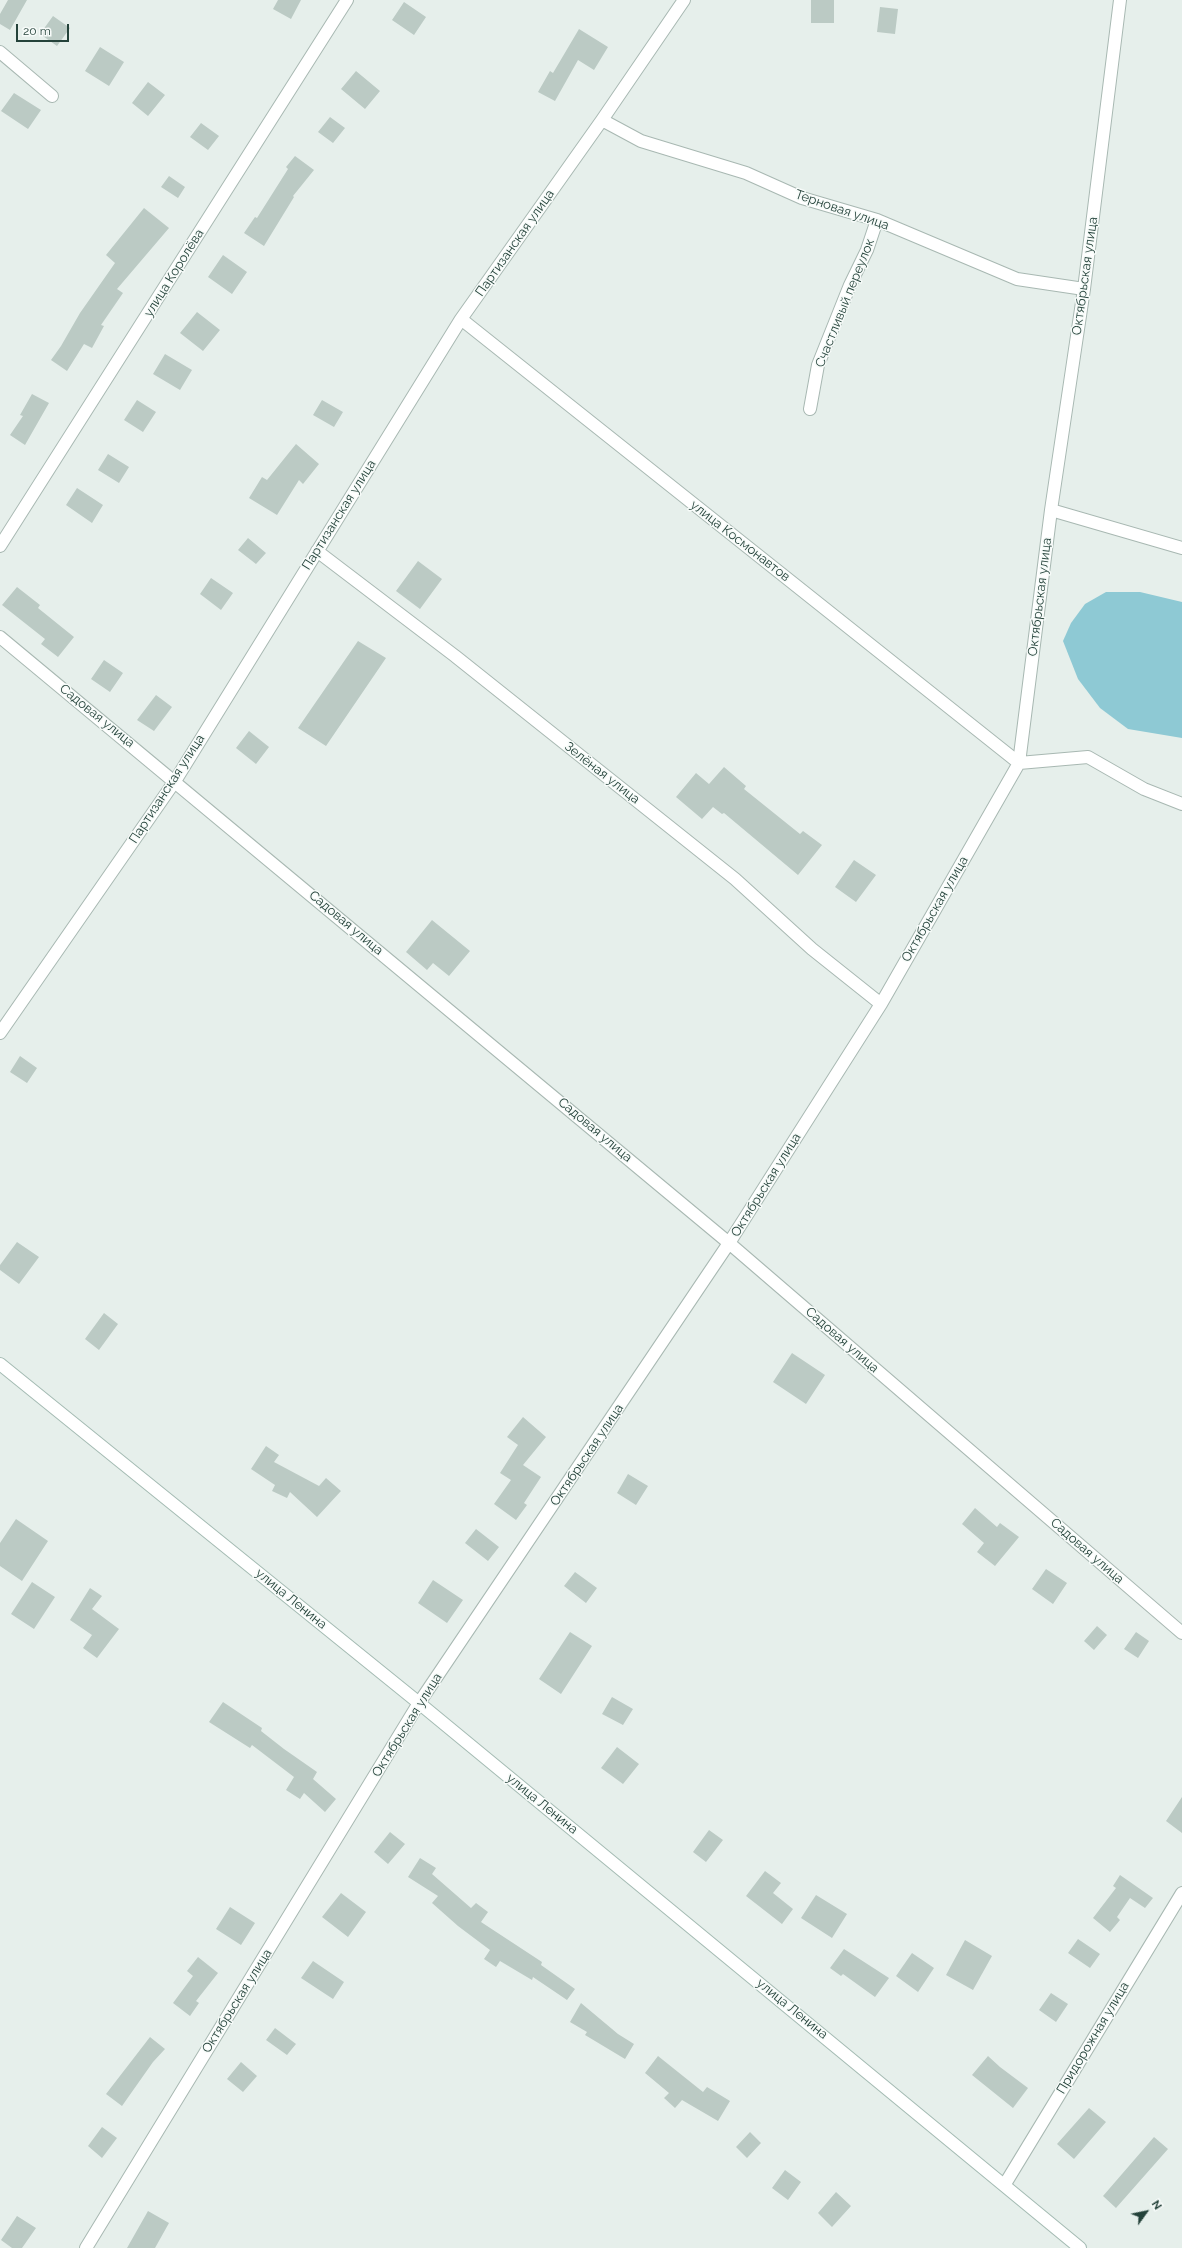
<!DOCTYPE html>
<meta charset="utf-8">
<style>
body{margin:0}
#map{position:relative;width:1182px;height:2248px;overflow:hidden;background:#e6efeb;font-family:Raleway,sans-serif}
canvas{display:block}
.north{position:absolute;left:1126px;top:2192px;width:40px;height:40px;-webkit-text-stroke:3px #f7fbf9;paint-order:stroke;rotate:57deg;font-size:11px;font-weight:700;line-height:16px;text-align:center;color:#24423a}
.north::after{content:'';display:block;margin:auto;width:14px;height:18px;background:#24423a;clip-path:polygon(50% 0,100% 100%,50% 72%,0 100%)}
.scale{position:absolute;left:16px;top:24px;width:53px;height:18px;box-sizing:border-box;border:2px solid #24423a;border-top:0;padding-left:5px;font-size:12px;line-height:14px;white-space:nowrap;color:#24423a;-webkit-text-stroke:3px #f7fbf9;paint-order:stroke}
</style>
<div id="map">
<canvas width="1182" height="2248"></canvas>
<div class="north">N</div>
<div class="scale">20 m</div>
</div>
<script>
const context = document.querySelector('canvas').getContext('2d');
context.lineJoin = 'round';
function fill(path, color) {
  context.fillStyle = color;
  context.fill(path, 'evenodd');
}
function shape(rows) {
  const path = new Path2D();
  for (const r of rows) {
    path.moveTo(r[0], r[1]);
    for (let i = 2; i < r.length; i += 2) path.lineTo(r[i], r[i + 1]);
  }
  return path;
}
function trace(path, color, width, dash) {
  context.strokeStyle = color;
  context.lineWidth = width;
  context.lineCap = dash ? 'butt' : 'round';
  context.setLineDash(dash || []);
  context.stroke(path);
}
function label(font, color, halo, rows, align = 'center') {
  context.font = font + ' Raleway,sans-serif';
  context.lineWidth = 3;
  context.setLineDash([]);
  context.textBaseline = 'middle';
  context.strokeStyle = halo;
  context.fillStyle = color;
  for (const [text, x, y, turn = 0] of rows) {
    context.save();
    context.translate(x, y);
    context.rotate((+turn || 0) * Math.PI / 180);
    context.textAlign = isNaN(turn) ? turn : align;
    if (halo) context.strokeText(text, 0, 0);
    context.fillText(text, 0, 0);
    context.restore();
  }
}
fill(shape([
 [1106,592,1140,592,1182,602,1182,738,1128,729,1100,708,1078,679,1063,641,1071,623,1085,604]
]), '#8ec9d4');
fill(shape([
 [8,0,27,0,10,30,0,24,0,14],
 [278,0,301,0,291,19,273,9],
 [811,0,834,0,834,23,811,23],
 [404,2,426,17,414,35,392,20],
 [880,7,898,9,895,34,877,32],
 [53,16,70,28,57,46,40,34],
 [579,29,608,47,594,70,578,60,555,101,538,92,550,71,553,73],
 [100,47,124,62,109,86,85,71],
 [356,71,380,91,365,109,341,89],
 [148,82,165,95,148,116,132,103],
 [14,93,41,110,28,129,1,111],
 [330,117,345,128,333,143,318,132],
 [201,123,219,136,208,150,190,137],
 [295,156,314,170,293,196,294,197,264,246,244,233,255,217,257,218,288,169,286,167],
 [169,176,185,187,178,198,161,187],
 [144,208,169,228,117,289,123,293,101,325,104,326,92,348,84,344,67,371,51,360,61,346,80,313,115,263,106,255],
 [223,255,247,272,232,294,208,277],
 [197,312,220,330,203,351,180,333],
 [165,354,192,370,180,390,153,374],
 [32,394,49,403,25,445,10,435,23,416,20,415],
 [137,400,156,412,143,432,124,420],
 [322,400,343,412,334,427,313,415],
 [296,444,319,464,303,484,299,480,277,515,249,498,262,477,267,480],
 [108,454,129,467,119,483,98,470],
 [77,488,103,505,92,523,66,505],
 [248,538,266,553,256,564,238,550],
 [418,561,442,579,420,609,396,591],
 [211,578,233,593,221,610,200,594],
 [17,587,40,605,38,608,74,637,58,657,41,644,45,639,2,605],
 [358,641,386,658,326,746,298,728],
 [104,660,123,673,110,692,91,679],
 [156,695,172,707,154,731,137,720],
 [249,731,269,747,256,764,236,748],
 [724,767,746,786,744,789,800,834,803,831,822,845,798,875,724,813,722,814,713,807,702,819,676,797,696,773,709,784],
 [854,860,876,875,856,902,835,887],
 [432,920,470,951,449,976,433,963,427,970,406,952],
 [20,1056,37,1068,27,1083,10,1072],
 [17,1242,39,1257,19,1284,0,1270,0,1265],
 [104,1313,118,1324,99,1350,85,1339],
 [792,1353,825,1375,806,1404,773,1382],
 [523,1417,546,1437,523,1465,541,1477,524,1503,527,1505,516,1520,494,1504,511,1480,500,1473,518,1445,507,1437],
 [266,1446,279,1455,274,1462,319,1486,326,1478,341,1491,317,1517,290,1492,287,1498,272,1491,275,1485,251,1469],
 [628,1474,648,1486,636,1505,617,1493],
 [975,1508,997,1527,1000,1523,1019,1537,995,1566,977,1552,984,1543,962,1524],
 [16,1519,48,1541,22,1581,0,1566,0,1543],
 [476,1529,499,1547,488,1561,465,1543],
 [1046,1569,1067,1583,1053,1604,1032,1589],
 [575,1572,597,1588,586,1603,564,1586],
 [433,1580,463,1600,447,1623,418,1603],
 [32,1582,55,1597,34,1629,11,1614],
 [90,1588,102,1596,92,1609,119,1629,97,1658,83,1648,92,1635,70,1620],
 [1097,1626,1107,1635,1094,1650,1084,1641],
 [570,1632,592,1646,561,1694,539,1679],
 [1136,1632,1149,1641,1138,1658,1124,1649],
 [612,1697,633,1709,623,1725,602,1714],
 [223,1702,262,1728,261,1731,284,1749,317,1772,313,1779,336,1799,325,1812,304,1793,300,1799,286,1790,294,1777,252,1745,250,1748,209,1722],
 [617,1747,639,1764,623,1784,601,1768],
 [1182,1797,1182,1833,1166,1821],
 [709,1830,723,1840,706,1862,693,1852],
 [390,1832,405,1844,388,1864,374,1852],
 [420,1858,436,1868,432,1874,471,1908,476,1903,488,1912,481,1922,542,1962,541,1965,575,1989,567,2000,533,1977,532,1980,500,1961,496,1967,484,1959,490,1950,458,1926,432,1903,438,1896,408,1877],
 [765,1871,781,1883,773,1893,793,1909,782,1924,746,1896],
 [1120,1875,1153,1898,1145,1908,1130,1898,1117,1917,1120,1920,1110,1932,1093,1918,1116,1888,1113,1886],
 [341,1893,366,1912,348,1937,322,1917],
 [816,1895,847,1914,832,1938,801,1918],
 [230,1907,255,1923,241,1945,216,1929],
 [1078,1939,1100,1954,1090,1968,1068,1953],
 [965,1940,992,1956,973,1990,946,1975],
 [844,1949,889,1978,875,1997,843,1974,841,1976,830,1968],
 [912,1953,934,1968,918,1992,896,1976],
 [198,1957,218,1973,196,2001,199,2003,190,2016,173,2003,193,1976,187,1971],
 [313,1961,344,1982,333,1999,301,1978],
 [1051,1993,1068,2004,1056,2022,1039,2010],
 [581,2003,618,2034,634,2044,625,2059,585,2035,587,2032,570,2022],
 [275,2028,296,2044,287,2055,266,2040],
 [150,2037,165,2049,153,2062,122,2106,106,2094],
 [658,2056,703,2092,707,2087,730,2101,718,2121,682,2100,675,2108,664,2098,669,2093,645,2073],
 [988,2056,1000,2067,1028,2088,1013,2108,972,2075],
 [241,2062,257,2076,243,2092,227,2079],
 [1089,2108,1106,2122,1074,2159,1057,2144],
 [102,2127,117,2138,102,2158,88,2146],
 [750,2132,761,2143,747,2158,736,2147],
 [1154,2137,1168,2149,1116,2208,1103,2196],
 [785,2170,801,2182,788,2200,772,2188],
 [836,2192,851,2206,832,2227,818,2213],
 [148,2211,169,2223,155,2248,127,2248],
 [17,2216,36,2228,22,2248,12,2248,1,2240]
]), '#bbcac4');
const street = shape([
 [0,52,52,96],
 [602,120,641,141,746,173,802,198,877,220,1017,279,1084,289],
 [461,319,1019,763,1088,757,1144,789,1182,804],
 [810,409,818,365,850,285,867,250,877,220],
 [1051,510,1182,548],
 [0,546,347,0],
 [317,551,455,656,735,879,812,949,881,1004],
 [0,637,729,1243,1182,1633],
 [0,1033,175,781,461,319,602,120,684,0],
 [1005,2184,1182,1893],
 [86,2248,419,1703,729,1243,881,1004,1019,763,1051,510,1084,289,1120,0]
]);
const secondary = shape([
 [0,1364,419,1703,1080,2248]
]);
trace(street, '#a8b8b2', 14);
trace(secondary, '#a4bbb3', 14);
trace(street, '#fff', 12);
trace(secondary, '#fff', 12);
label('13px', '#24423a', '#f7fbf9', [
 ["Терновая улица",842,210,19],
 ["Партизанская улица",515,243,-55],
 ["улица Королёва",174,273,-58],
 ["Октябрьская улица",1085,276,-82],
 ["Счастливый переулок",845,303,-68],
 ["Партизанская улица",339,515,-58],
 ["улица Космонавтов",740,541,38],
 ["Октябрьская улица",1040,597,-83],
 ["Садовая улица",97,716,39],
 ["Зелёная улица",602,773,38],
 ["Партизанская улица",167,789,-57],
 ["Октябрьская улица",935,909,-60],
 ["Садовая улица",346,923,40],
 ["Садовая улица",595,1130,40],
 ["Октябрьская улица",766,1185,-58],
 ["Садовая улица",842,1340,41],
 ["Октябрьская улица",587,1455,-56],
 ["Садовая улица",1087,1551,41],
 ["улица Ленина",291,1599,39],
 ["Октябрьская улица",407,1725,-58],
 ["улица Ленина",542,1804,39],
 ["Октябрьская улица",237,2001,-58],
 ["улица Ленина",792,2009,39],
 ["Придорожная улица",1093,2038,-59]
]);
</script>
